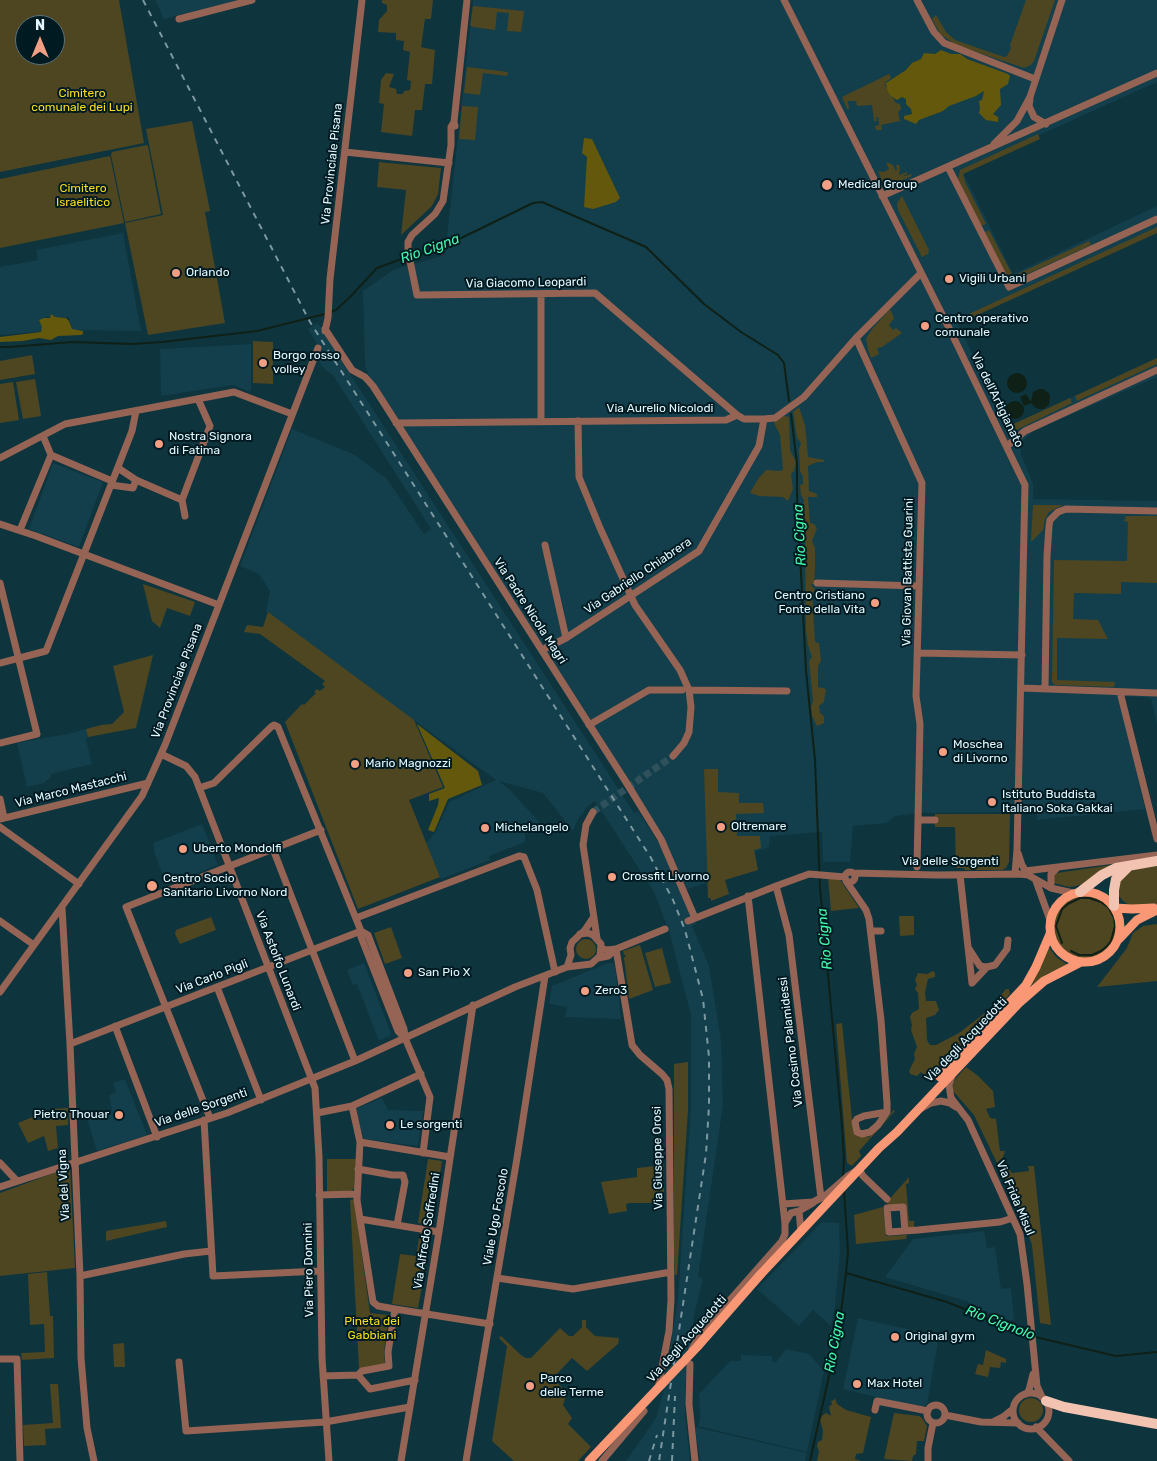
<!DOCTYPE html>
<style>
body{margin:0}
#map{position:relative;width:1157px;height:1461px;overflow:hidden;background:#0e343e;font-family:Rubik,sans-serif}
canvas{display:block}
.north{position:absolute;left:15px;top:15px;width:50px;height:50px;box-sizing:border-box;background:#001a22;border:1px solid #5b737a;border-radius:50%;rotate:0deg;font-size:14px;font-weight:700;line-height:20px;text-align:center;color:#e4f8ff}
.north::after{content:'';display:block;margin:auto;width:18px;height:22px;background:#f39f83;clip-path:polygon(50% 0,100% 100%,50% 72%,0 100%)}
</style>
<div id="map">
<canvas width="1157" height="1461"></canvas>
<div class="north">N</div>
</div>
<script>
const context = document.querySelector('canvas').getContext('2d');
context.lineJoin = 'round';
function fill(path, color) {
  context.fillStyle = color;
  context.fill(path, 'evenodd');
}
function shape(rows) {
  const path = new Path2D();
  for (const r of rows) {
    if (r.length === 3) {
      path.moveTo(r[0] + r[2], r[1]);
      path.arc(r[0], r[1], r[2], 0, 2 * Math.PI);
      continue;
    }
    path.moveTo(r[0], r[1]);
    for (let i = 2; i < r.length; i += 2) path.lineTo(r[i], r[i + 1]);
  }
  return path;
}
function trace(path, color, width, dash) {
  context.strokeStyle = color;
  context.lineWidth = width;
  context.lineCap = dash ? 'butt' : 'round';
  context.setLineDash(dash || []);
  context.stroke(path);
}
function label(font, color, halo, rows, align = 'center') {
  context.font = font + ' Rubik,sans-serif';
  context.lineWidth = 4;
  context.setLineDash([]);
  context.textBaseline = 'middle';
  context.strokeStyle = halo;
  context.fillStyle = color;
  for (const [text, x, y, turn = 0] of rows) {
    context.save();
    context.translate(x, y);
    context.rotate((+turn || 0) * Math.PI / 180);
    context.textAlign = isNaN(turn) ? turn : align;
    if (halo) context.strokeText(text, 0, 0);
    context.fillText(text, 0, 0);
    context.restore();
  }
}
fill(shape([
 [155,0,239,0,164,19],
 [473,0,1157,0,1157,82,962,170,1013,274,1157,206,1157,230,958,324,1007,427,1157,358,1157,377,1034,431,1020,443,1021,455,1033,484,1033,499,1157,501,1157,725,1151,698,1119,696,1145,809,1037,820,1037,812,920,813,895,816,887,823,853,826,850,862,823,862,822,832,770,836,769,847,755,852,758,869,723,877,682,891,696,924,692,926,709,966,721,1041,722,1070,723,1105,698,1276,703,1279,694,1315,685,1387,685,1414,690,1461,626,1461,656,1418,663,1393,678,1299,691,1108,691,1015,669,931,654,892,595,801,587,807,577,821,573,831,543,793,499,781,510,790,541,824,525,832,525,842,489,856,490,860,441,879,426,843,435,833,449,802,496,780,275,619,266,611,270,591,259,574,240,566,292,429,355,455,387,479,424,534,431,529,333,375,325,370,318,360,324,355,308,329,318,323,337,354,634,813,638,811,663,850,664,849,389,418,365,366,363,291,393,270,445,255],
 [123,233,141,331,72,330,69,317,45,317,46,331,0,335,0,267,38,260,36,250],
 [251,344,251,392,233,385,161,396,160,349],
 [53,463,103,482,79,547,29,529],
 [86,729,88,737,86,739,92,764,51,774,51,777,44,783,27,787,17,743,72,733],
 [202,824,218,865,167,885,155,855,153,843],
 [364,963,391,1033,390,1036,379,1041,357,984,353,985,347,970],
 [608,963,613,963,615,965,621,1019,565,1017,567,1007,549,1004,552,986],
 [125,1079,147,1135,97,1151,87,1119,112,1111,109,1095,116,1092,113,1083],
 [382,1098,388,1110,423,1111,418,1146,364,1139,355,1109],
 [822,1222,839,1223,840,1251,835,1305,831,1326,813,1310,799,1326,757,1289],
 [984,1231,987,1248,995,1247,1001,1289,1011,1288,1014,1321,997,1317,966,1301,885,1277,913,1239],
 [858,1318,939,1336,927,1404,922,1408,843,1389],
 [786,1349,809,1354,824,1371,807,1452,698,1426,700,1419,699,1394,730,1361,741,1361,741,1355,772,1356,772,1362,776,1362],
 [695,1427,807,1453,805,1461,700,1461]
]), '#123f4b');
fill(shape([
 [0,0,119,0,144,143,0,172],
 [25,25,55,25,55,55,25,55],
 [382,0,433,0,431,19,425,19,421,47,435,50,432,84,425,84,422,110,415,110,412,136,381,132,384,104,379,103,381,80,386,73,394,74,389,87,396,89,397,94,403,94,404,91,410,90,411,81,407,80,410,52,403,50,404,41,396,40,396,33,378,32,379,20,387,11,387,5,382,3],
 [1026,0,1055,0,1034,61,1031,65,1024,68,956,45,940,34,932,19,936,15,946,32,955,40,1004,57,1007,56,1011,48,1010,45],
 [473,6,524,11,521,32,507,31,509,13,497,12,495,30,473,27,470,25],
 [467,67,508,72,507,76,483,73,480,95,464,93],
 [889,74,891,78,886,82,885,85,896,103,900,104,901,109,898,112,900,121,881,125,882,130,876,130,875,126,879,125,878,117,876,117,877,121,874,121,872,105,857,106,856,101,848,101,849,109,847,109,842,97],
 [462,106,478,107,475,140,459,139],
 [192,121,210,211,205,212,225,323,148,335,125,223,163,215,146,129],
 [1038,134,1040,139,963,174,965,182,986,224,981,226,958,179,960,170],
 [147,145,148,146,161,214,125,222,111,155,112,152],
 [110,156,124,223,0,248,0,179],
 [379,162,441,168,438,194,432,206,401,235,406,190,377,187],
 [886,162,893,165,896,171,897,169,896,165,899,165,900,168,899,175,907,172,907,174,901,177,911,174,912,176,891,185,883,184,878,171,884,172,889,169],
 [902,196,929,250,928,254,922,257,898,210,897,203],
 [1157,227,1157,233,960,323,958,319],
 [989,230,1013,276,1089,241,1091,245,1014,280,1009,278,1004,271,985,232],
 [890,309,894,318,889,325,893,330,896,328,902,333,882,347,877,348,879,354,871,358,868,350,866,338,873,328],
 [253,341,273,342,273,384,253,383],
 [32,355,35,374,0,380,0,361],
 [1157,358,1157,364,1077,401,1075,396],
 [35,379,41,416,23,419,16,382],
 [13,382,19,420,0,423,0,384],
 [1070,398,1072,403,1010,433,1006,432,1007,427],
 [799,407,805,425,808,457,824,460,824,462,817,462,808,466,809,491,817,494,817,497,808,497,810,523,814,524,817,528,812,541,815,548,815,570,814,584,811,584,813,588,815,588,814,592,812,593,815,642,819,643,821,661,818,666,818,687,826,689,824,702,819,706,820,713,824,716,824,723,817,726,812,716,811,707,813,701,809,661,812,657,808,645,806,631,805,540,802,534,801,506,803,506,804,500,801,495,800,485,803,484,803,477,800,471,799,450,801,443,797,438,793,412],
 [784,416,789,417,790,450,796,462,794,471,791,474,793,489,788,501,783,497,759,496,750,493,758,479,766,470,779,471,783,470,780,435,774,423,776,420],
 [1033,505,1063,505,1049,512,1045,519,1043,530,1031,542],
 [1126,516,1157,516,1157,583,1121,582,1121,594,1074,593,1073,619,1098,620,1108,639,1057,638,1057,680,1115,682,1114,687,1055,685,1052,682,1054,560,1127,561,1128,522,1124,521],
 [143,584,195,602,190,616,167,608,160,628,152,621],
 [268,612,414,720,443,787,409,800,440,877,358,909,285,722,302,704,304,705,316,693,314,692,317,689,320,691,325,687,322,684,325,681,260,634,244,632,247,625,263,627],
 [153,655,136,728,88,737,86,729,101,725,112,724,124,712,113,666],
 [704,769,718,769,718,792,739,793,739,803,763,803,764,813,736,814,737,836,760,836,761,848,754,850,758,870,725,880,729,894,711,901,711,898,708,898],
 [935,814,1010,814,1009,862,1006,868,1002,870,965,870,964,868,956,868,955,827,935,827],
 [1118,864,1085,884,1076,886,1069,887,1054,883,1054,875,1057,873],
 [1157,866,1157,904,1144,906,1129,905,1123,901,1119,896,1117,889,1120,881,1130,871,1136,869],
 [828,878,838,879,841,881,859,908,831,911],
 [1085,927,31],
 [899,916,914,916,914,935,900,936],
 [211,917,216,930,180,944,175,934,176,930],
 [1157,924,1157,981,1097,987,1127,948,1133,933,1143,926],
 [391,927,402,958,385,964,374,933],
 [586,949,10],
 [640,945,653,990,629,999,624,958,626,955,624,955,623,951],
 [1048,946,1056,957,1068,965,1047,974,1024,991],
 [662,948,671,983,655,987,645,953],
 [933,971,935,973,935,977,928,979,925,992,926,1001,936,1001,939,1010,935,1015,926,1018,927,1040,930,1045,936,1045,959,1033,986,1012,990,1012,991,1007,1006,989,1009,989,1010,994,935,1073,930,1076,925,1076,921,1072,917,1076,910,1074,909,1071,915,1059,914,1054,917,1047,911,1030,912,1025,910,1017,912,1013,919,1009,918,993,915,989,917,985,915,980,918,973,927,974],
 [842,1023,853,1129,858,1135,869,1137,891,1114,893,1110,895,1111,859,1151,861,1156,852,1166,847,1163,836,1024],
 [688,1062,688,1110,677,1275,675,1275,674,1252,674,1064],
 [966,1067,977,1075,993,1091,995,1107,986,1109,990,1118,996,1119,1000,1151,1005,1151,1003,1157,997,1163,974,1115,953,1091,953,1084,956,1078],
 [68,1108,68,1125,56,1126,58,1148,48,1151,44,1136,28,1143,18,1123,35,1116,37,1120,51,1119,51,1109],
 [327,1159,356,1159,354,1187,352,1191,327,1192],
 [428,1159,442,1161,432,1225,418,1223],
 [664,1165,664,1203,628,1203,626,1205,627,1211,609,1214,601,1182,637,1177,637,1168],
 [1028,1166,1034,1166,1051,1325,1040,1323,1032,1245,1021,1213,1000,1169,1007,1167,1012,1173,1029,1171],
 [70,1167,75,1268,0,1276,0,1193],
 [909,1177,909,1183,906,1184,909,1221,914,1221,914,1227,908,1228,905,1204,888,1205,887,1202],
 [354,1199,370,1313,389,1315,384,1352,385,1365,359,1369,350,1200],
 [883,1207,886,1236,907,1235,906,1239,856,1244,854,1215],
 [166,1221,167,1227,106,1241,106,1231],
 [420,1233,431,1235,418,1308,392,1304,400,1254,416,1256],
 [47,1272,50,1316,53,1316,54,1358,22,1360,21,1353,45,1352,44,1324,30,1325,28,1274],
 [582,1320,586,1320,586,1327,595,1336,619,1338,618,1344,587,1371,572,1358,553,1378,567,1393,563,1405,572,1418,568,1424,591,1447,578,1461,514,1461,492,1441,507,1346,499,1338,501,1336,522,1356,526,1358,531,1358,560,1328,569,1336,573,1336,582,1327],
 [124,1343,125,1367,114,1367,113,1344],
 [986,1350,1006,1359,1006,1363,1001,1362,1000,1368,990,1367,988,1377,975,1374,978,1364,983,1365],
 [50,1384,58,1384,61,1428,45,1429,46,1445,24,1446,23,1425,53,1423],
 [1031,1410,12],
 [835,1398,837,1404,846,1410,871,1417,863,1453,856,1454,855,1459,861,1461,817,1461,819,1451,817,1446,818,1442,822,1440,823,1431,820,1420,822,1416,826,1413,831,1416,829,1407,832,1404,831,1401,834,1400],
 [894,1413,919,1416,922,1418,927,1426,924,1441,917,1441,916,1454,913,1456,912,1461,884,1459]
]), '#4d4621');
fill(shape([
 [941,50,951,54,960,54,967,59,1008,74,1010,76,1008,84,1000,89,1001,105,993,114,998,117,998,122,986,120,979,113,980,108,979,101,982,100,984,91,976,96,949,106,943,111,919,120,916,124,904,119,904,116,912,114,911,109,906,104,906,99,902,97,897,100,891,96,887,90,886,83,906,70,912,63,921,59,924,53,935,54],
 [584,138,592,139,620,198,616,202,593,209,584,207,587,157,582,153],
 [51,314,55,317,66,318,69,321,72,329,83,331,83,334,81,335,58,336,51,340,39,338,23,341,0,342,0,337,41,332,42,327,39,320,44,318,50,318],
 [417,724,478,771,482,785,448,799,434,832,428,830,438,805,439,798,429,801,429,794,445,788]
]), '#63580b');
fill(shape([
 [1017,383,10],
 [1039,389,1043,389,1049,393,1050,397,1049,404,1044,409,1040,409,1036,408,1031,403,1024,406,1020,397,1026,394,1031,402,1033,392],
 [1015,410,9]
]), '#0f2017');
trace(shape([
 [412,256,425,253,451,243,533,203,542,202,646,247,704,304,741,332,778,355,784,363,789,401],
 [330,312,336,310,350,297,377,268,407,257],
 [0,347,10,347,72,342,132,344,162,342,257,331,325,314],
 [791,414,797,464,797,495,806,671,815,760,820,888,842,1126,844,1158,843,1177],
 [1062,943,1056,926,1062,909,1068,904,1080,898,1089,898,1101,902,1109,908,1114,918,1115,926,1111,941,1107,946,1101,951,1092,955,1079,955,1071,951],
 [846,1273,947,1302,979,1315,1004,1328,1030,1336],
 [1035,1337,1116,1356,1157,1352],
 [810,1461,838,1336,846,1273,848,1252,844,1190]
]), '#0f2017', 2);
trace(shape([
 [593,812,673,756]
]), '#2e515b', 7, [7, 3.5]);
trace(shape([
 [784,0,950,330,1025,485,1017,850,1015,873],
 [917,0,934,32,944,43,1035,79],
 [179,19,252,0],
 [1030,99,1029,106,1034,117,1046,124],
 [454,122,451,127,451,145,443,201,435,214,412,235,408,242,408,251,417,295,595,293,737,415,744,419,764,419,775,418,804,397,856,338,921,273],
 [455,126,454,122,467,0],
 [994,144,1017,121,1030,97,1062,0],
 [345,152,449,163],
 [948,167,1009,287,1157,219],
 [882,196,1157,73],
 [541,294,541,420],
 [325,329,352,370,365,377,373,386,626,782,661,839,695,918],
 [325,331,328,318,330,279,362,0],
 [856,338,922,483,916,696,920,724,918,820,935,820],
 [578,421,579,477,600,528,635,605,680,670,689,690,691,707,689,732,684,743,673,756],
 [396,423,726,420,737,415],
 [1007,446,1025,431,1157,370],
 [51,455,112,481],
 [0,458,65,424,234,392,292,414],
 [118,468,136,480,182,500],
 [111,485,133,488,136,480],
 [185,516,182,500,210,426,198,399],
 [0,524,36,536,219,605],
 [20,530,51,455,43,436],
 [545,545,566,638],
 [0,583,37,734,0,743],
 [817,583,919,586],
 [542,650,566,638,699,551,759,446,764,419],
 [918,653,1022,655],
 [0,663,46,651,132,431,136,411],
 [1021,688,1157,693],
 [1045,689,1047,556,1049,526,1050,520,1058,512,1066,509,1157,511],
 [689,690,787,691],
 [1120,692,1157,839],
 [589,725,649,690,682,690],
 [161,754,186,766,195,777,315,1088,319,1157,322,1358,329,1461],
 [0,799,4,818],
 [593,812,586,825,583,845,597,938],
 [0,819,148,783],
 [0,827,79,884],
 [273,849,355,1061],
 [1018,853,1022,865,1028,875],
 [917,867,918,820],
 [1025,871,1157,855],
 [850,877,5],
 [853,873,936,875,1020,874,1028,875,1051,888,1073,893],
 [960,875,972,983,987,967,995,965,1007,949,1008,940],
 [846,881,866,910,869,919,881,1020,887,1103,887,1112,878,1125,870,1132,862,1134,857,1132,855,1122,857,1119,864,1116,887,1112],
 [1036,881,1050,920],
 [776,886,789,935,821,1198],
 [1051,888,1051,874,1057,868],
 [62,908,70,1044,80,1276,81,1358,87,1428,94,1461],
 [356,918,519,856,524,857,537,890,555,972],
 [0,921,34,945],
 [688,921,776,886,809,874,845,877],
 [872,931,881,931],
 [601,948,607,950,616,949,665,929],
 [616,949,632,1045,640,1055,662,1074,667,1080,669,1089,671,1300,669,1331,659,1383],
 [969,949,980,966,987,967],
 [598,958,608,956,616,949],
 [567,967,571,955,570,948,572,942,585,930,593,918],
 [217,987,261,1100],
 [0,992,142,796,165,745,318,348],
 [115,1026,157,1137],
 [405,1038,398,1031,361,937,361,931,368,935,404,1029,405,1038,430,1097,423,1153],
 [70,1044,361,931,278,727,274,725,271,727,214,783,199,788],
 [952,1076,949,1085,951,1098,968,1120,1020,1234,1027,1284,1037,1386,1042,1397],
 [352,1106,360,1142,357,1200,373,1302,378,1306,395,1309,388,1352,389,1366,362,1371,358,1375],
 [922,1108,931,1103,941,1101,950,1103,956,1107],
 [317,1113,352,1106,421,1074],
 [210,1118,126,907,321,830],
 [204,1120,213,1276,320,1271],
 [360,1142,450,1157],
 [0,1163,17,1181],
 [358,1169,392,1175,403,1175,405,1182,397,1225],
 [0,1187,227,1113,355,1061,515,987,567,967,591,964,600,956,601,944,593,935,588,933,580,934],
 [319,1195,357,1194],
 [783,1204,813,1202,825,1196,848,1176,859,1169,863,1176,887,1199],
 [799,1211,801,1232],
 [360,1219,439,1232],
 [785,1223,791,1213,799,1211,813,1203],
 [905,1231,903,1207,887,1208,889,1232,918,1230,1000,1222,1013,1218],
 [80,1276,184,1254,211,1251],
 [497,1278,573,1289,671,1272],
 [395,1309,490,1324],
 [692,1349,700,1334,782,1241,785,1234,785,1223,748,896],
 [0,1359,17,1359,20,1461],
 [179,1362,186,1431,325,1422,410,1407],
 [690,1364,689,1404,695,1461],
 [358,1375,370,1389,415,1380],
 [323,1376,358,1375],
 [1031,1411,18],
 [1026,1394,1029,1390,1033,1374],
 [936,1414,9],
 [875,1410,877,1401,928,1411],
 [945,1415,981,1422,1018,1423],
 [995,1421,1003,1417,1013,1409],
 [1036,1427,1069,1461],
 [401,1461,439,1232,473,1005],
 [466,1461,517,1158,545,976],
 [602,1461,644,1411],
 [928,1461,928,1448,933,1423]
]), '#956454', 7);
trace(shape([
 [1085,927,35],
 [1115,908,1132,909,1154,908],
 [1119,939,1137,920,1157,910],
 [940,1077,1026,985,1036,967,1050,934],
 [760,1275,879,1148,897,1132,1020,1002,1044,981,1081,962]
]), '#fa9775', 9);
trace(shape([
 [1080,892,1102,875,1116,868,1157,861],
 [1114,906,1114,890,1116,879,1129,866],
 [1046,1401,1064,1407,1157,1424]
]), '#f3c3b2', 10);
trace(shape([
 [143,0,310,322,651,858,673,900,685,930,703,999,709,1057,709,1106,706,1154,659,1461],
 [649,1461,657,1435],
 [672,1461,675,1396]
]), '#7b98a1', 2, [6, 6]);
trace(shape([
 [589,1461,697,1347,760,1275]
]), '#fa9775', 9);
for (const [x, y, r, color] of [
 [827,185,6,"#f39f83"],
 [176,273,5,"#f39f83"],
 [949,279,5,"#f39f83"],
 [925,326,5,"#f39f83"],
 [263,363,5,"#f39f83"],
 [159,444,5,"#f39f83"],
 [875,603,5,"#f39f83"],
 [943,752,5,"#f39f83"],
 [355,764,5,"#f39f83"],
 [992,802,5,"#f39f83"],
 [721,827,5,"#f39f83"],
 [485,828,5,"#f39f83"],
 [183,849,5,"#f39f83"],
 [612,877,5,"#f39f83"],
 [152,886,6,"#f39f83"],
 [408,973,5,"#f39f83"],
 [585,991,5,"#f39f83"],
 [119,1115,5,"#f39f83"],
 [390,1125,5,"#f39f83"],
 [895,1337,5,"#f39f83"],
 [857,1384,5,"#f39f83"],
 [530,1386,5,"#f39f83"]
]) {
  const dot = new Path2D();
  dot.arc(x, y, r, 0, 2 * Math.PI);
  context.fillStyle = color;
  context.fill(dot);
  trace(dot, '#001a22', 2);
}
label('12px', '#f9dd1f', '#001a22', [
 ["Cimitero",82,94],
 ["comunale dei Lupi",82,108],
 ["Cimitero",83,189],
 ["Israelitico",83,203],
 ["Pineta dei",372,1322],
 ["Gabbiani",372,1336]
]);
label('12px', '#e4f8ff', '#001a22', [
 ["Via Provinciale Pisana",332,164,-84],
 ["Via Giacomo Leopardi",526,283,-1],
 ["Via dell'Artigianato",997,400,64],
 ["Via Aurelio Nicolodi",660,409],
 ["Via Giovan Battista Guarini",908,572,-89],
 ["Via Gabriello Chiabrera",638,576,-34],
 ["Via Padre Nicola Magri",530,611,57],
 ["Via Provinciale Pisana",177,681,-69],
 ["Via Marco Mastacchi",71,790,-14],
 ["Via delle Sorgenti",950,862],
 ["Via Astolfo Lunardi",278,961,69],
 ["Via Carlo Pigli",212,977,-21],
 ["Via degli Acquedotti",966,1040,-46],
 ["Via Cosimo Palamidessi",791,1042,-97],
 ["Via delle Sorgenti",201,1108,-19],
 ["Via Giuseppe Orosi",658,1158,-91],
 ["Via del Vigna",64,1185,-93],
 ["Via Frida Misul",1015,1198,67],
 ["Viale Ugo Foscolo",496,1217,-80],
 ["Via Alfredo Soffredini",427,1231,-81],
 ["Via Piero Donnini",309,1270,-91],
 ["Via degli Acquedotti",687,1339,-48]
]);
label('12px', '#e4f8ff', '#001a22', [
 ["Medical Group",838,185],
 ["Orlando",186,273],
 ["Vigili Urbani",959,279],
 ["Centro operativo",935,319],
 ["comunale",935,333],
 ["Borgo rosso",273,356],
 ["volley",273,370],
 ["Nostra Signora",169,437],
 ["di Fatima",169,451],
 ["Centro Cristiano",865,596,"right"],
 ["Fonte della Vita",865,610,"right"],
 ["Moschea",953,745],
 ["di Livorno",953,759],
 ["Mario Magnozzi",365,764],
 ["Istituto Buddista",1002,795],
 ["Italiano Soka Gakkai",1002,809],
 ["Oltremare",731,827],
 ["Michelangelo",495,828],
 ["Uberto Mondolfi",193,849],
 ["Crossfit Livorno",622,877],
 ["Centro Socio",163,879],
 ["Sanitario Livorno Nord",163,893],
 ["San Pio X",418,973],
 ["Zero3",595,991],
 ["Pietro Thouar",109,1115,"right"],
 ["Le sorgenti",400,1125],
 ["Original gym",905,1337],
 ["Parco",540,1379],
 ["delle Terme",540,1393],
 ["Max Hotel",867,1384]
], 'left');
label('italic 14px', '#44f9ab', '#001a22', [
 ["Rio Cigna",430,249,-20],
 ["Rio Cigna",800,535,-93],
 ["Rio Cigna",825,939,-95],
 ["Rio Cignolo",1000,1323,21],
 ["Rio Cigna",835,1342,-80]
]);
</script>
